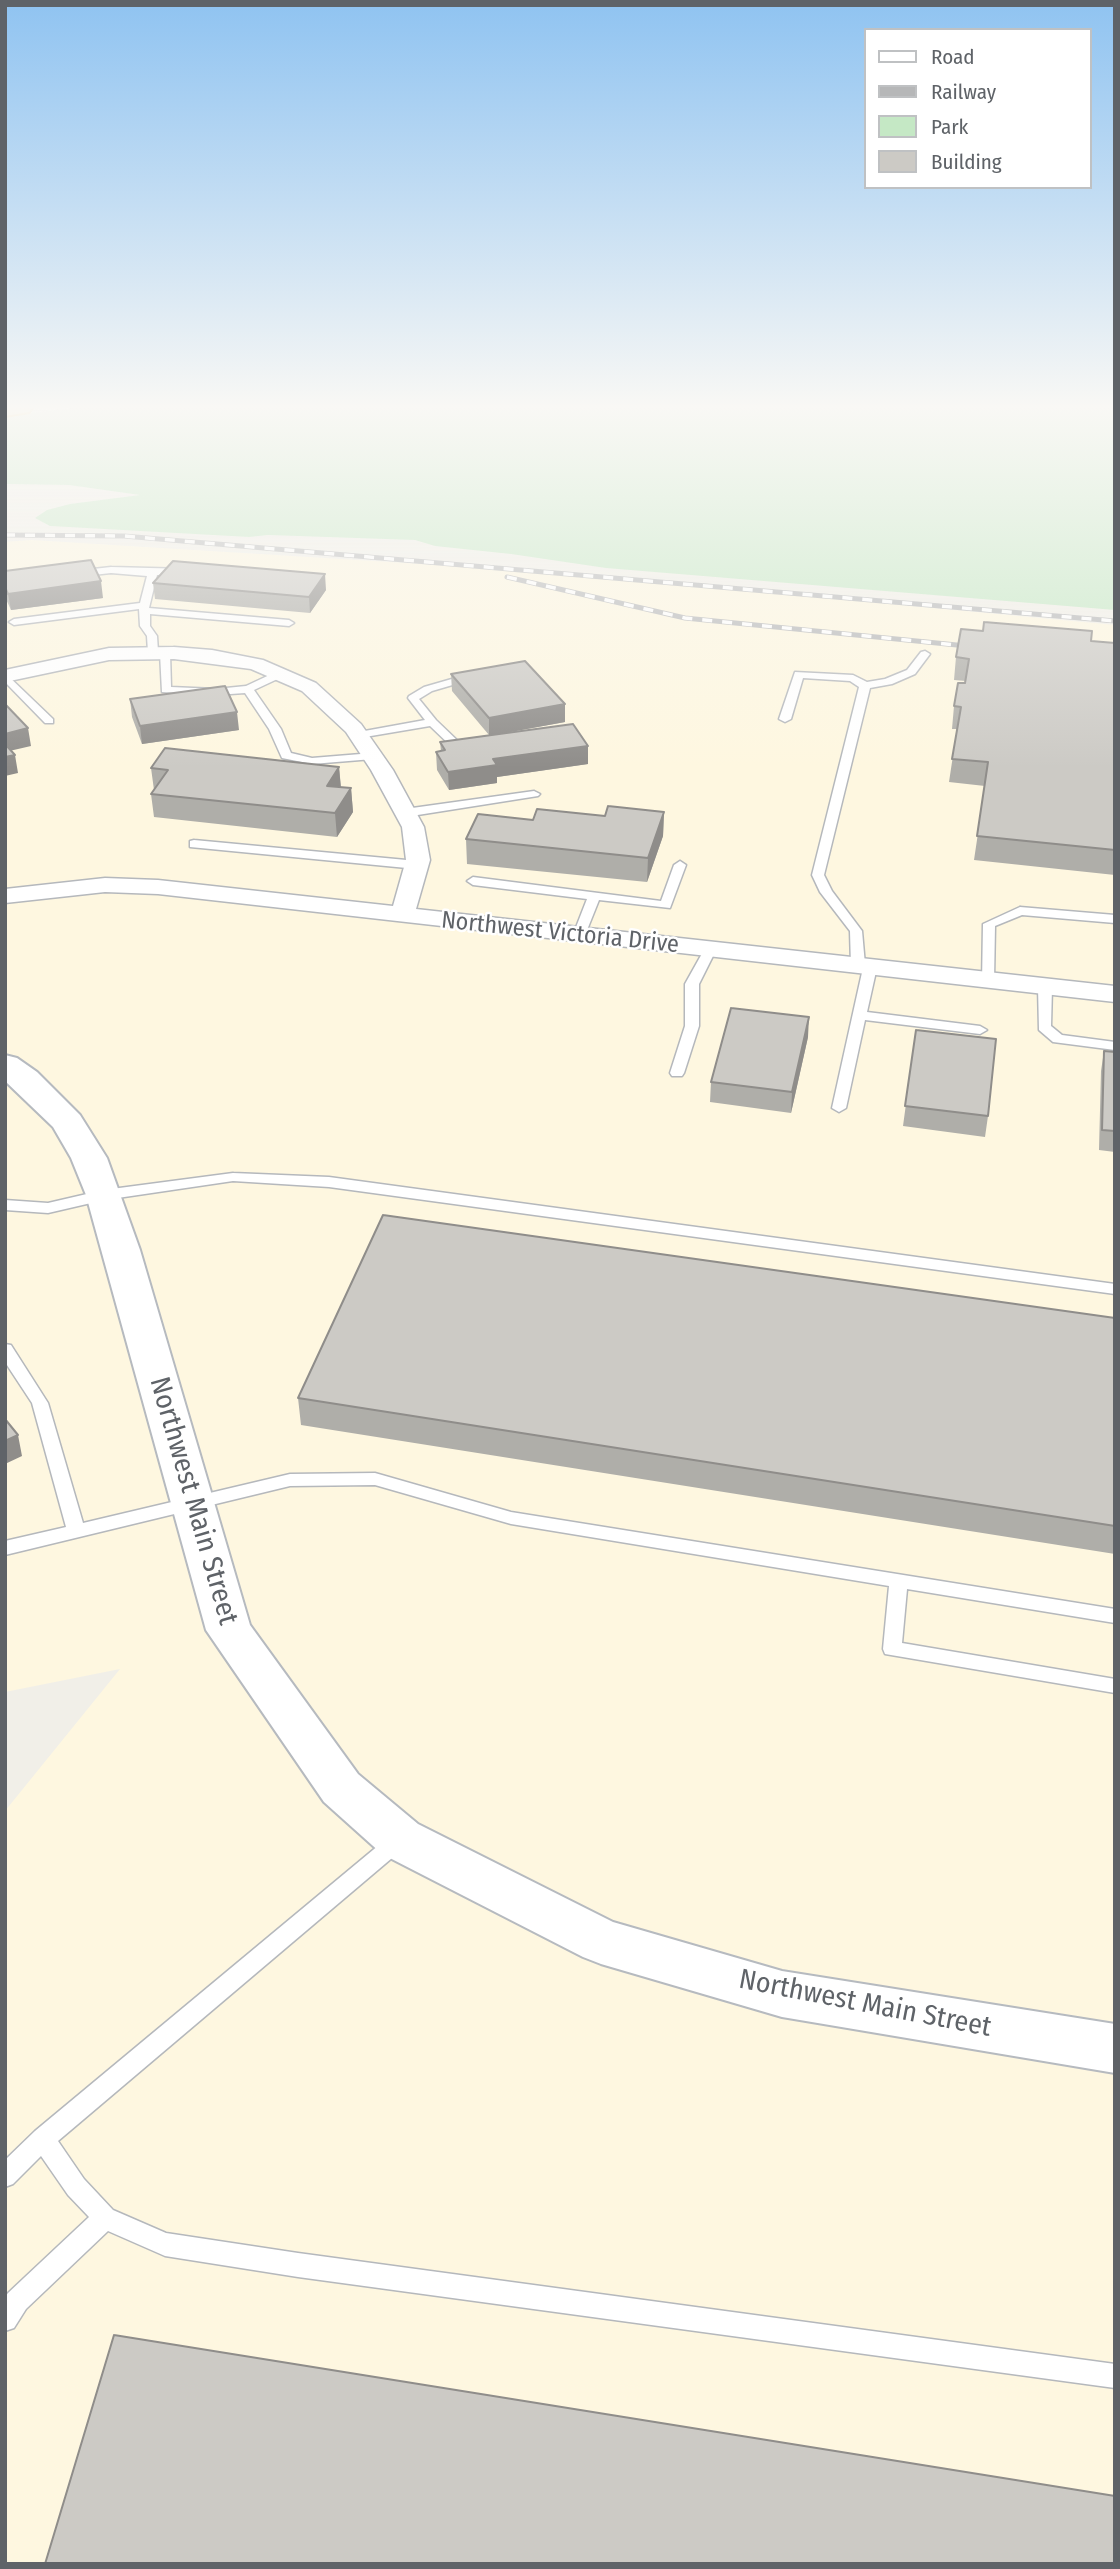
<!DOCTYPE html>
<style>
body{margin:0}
#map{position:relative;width:1120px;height:2569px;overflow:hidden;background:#f1efe8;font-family:"Fira Sans Condensed",sans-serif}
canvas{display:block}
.frame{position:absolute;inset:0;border:7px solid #5f6368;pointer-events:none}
.legend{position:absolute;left:864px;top:28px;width:228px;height:161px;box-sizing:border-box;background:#fff;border:2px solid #bfc1c3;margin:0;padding:9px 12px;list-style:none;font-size:21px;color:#5f6368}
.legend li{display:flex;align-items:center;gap:14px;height:35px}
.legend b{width:35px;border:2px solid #bfc1c3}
</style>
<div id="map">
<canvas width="1120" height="2569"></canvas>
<div class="frame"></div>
<ul class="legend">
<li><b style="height:9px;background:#fff"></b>Road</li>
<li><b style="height:9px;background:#b6b7b8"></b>Railway</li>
<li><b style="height:19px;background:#c5e8c5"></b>Park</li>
<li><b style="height:19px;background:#cccac5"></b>Building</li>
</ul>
</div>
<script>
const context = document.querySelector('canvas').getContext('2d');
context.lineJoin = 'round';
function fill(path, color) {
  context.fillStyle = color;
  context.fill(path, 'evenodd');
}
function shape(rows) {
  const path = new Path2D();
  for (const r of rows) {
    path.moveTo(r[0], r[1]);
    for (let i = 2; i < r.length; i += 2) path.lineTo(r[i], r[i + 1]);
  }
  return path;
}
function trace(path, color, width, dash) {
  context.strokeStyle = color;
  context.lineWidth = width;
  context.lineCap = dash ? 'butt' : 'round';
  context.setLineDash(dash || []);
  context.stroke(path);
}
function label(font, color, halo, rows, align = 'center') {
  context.font = font + ' "Fira Sans Condensed",sans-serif';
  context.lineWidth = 5;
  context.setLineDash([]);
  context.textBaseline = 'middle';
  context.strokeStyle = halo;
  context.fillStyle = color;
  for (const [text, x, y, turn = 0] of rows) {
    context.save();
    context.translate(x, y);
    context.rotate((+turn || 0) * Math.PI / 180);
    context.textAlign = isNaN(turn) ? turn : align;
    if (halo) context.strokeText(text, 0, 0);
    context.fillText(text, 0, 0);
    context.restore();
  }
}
fill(shape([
 [31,540,536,571,1115,625,1115,2564,5,2564,5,1811,120,1669,5,1692,5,542]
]), '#fef7e0');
fill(shape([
 [73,408,1115,408,1115,610,606,568,511,554,435,546,415,540,268,535,249,537,50,526,35,518,47,510,70,504,140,495,69,485,5,484,5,416]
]), '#c5e8c5');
const lane = shape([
 [111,567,188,569,188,573,185,574,157,575,149,608,289,620,294,623,289,626,150,614,150,626,157,636,158,652,153,655,148,652,147,636,140,626,139,609,14,625,9,622,14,619,140,603,147,576,111,573,75,577,70,574,75,571,111,567],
 [165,650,170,653,171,687,216,689,246,686,278,671,286,671,286,675,254,690,281,729,291,753,312,758,373,753,379,756,373,759,312,764,282,758,269,729,245,693,216,695,162,692,160,653,165,650],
 [925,651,930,654,915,674,892,684,870,688,824,875,832,891,862,931,865,965,870,963,877,967,867,1012,980,1026,987,1030,980,1034,865,1020,846,1108,839,1112,832,1108,863,968,858,970,851,966,850,931,820,892,812,875,859,687,850,681,803,678,791,719,785,722,779,719,795,672,853,675,867,682,885,679,907,670,921,652,925,651],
 [5,673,53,719,53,723,45,723,5,682,5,673],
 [469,674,473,675,473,679,432,691,419,699,436,720,460,743,460,747,452,747,430,726,359,738,353,735,359,732,425,720,408,698,409,696,424,687,469,674],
 [534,791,540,794,538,796,405,817,399,813,405,809,534,791],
 [194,840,417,861,423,865,417,869,190,847,190,841,194,840],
 [680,861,686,865,670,908,599,900,585,935,579,939,573,935,587,899,473,885,467,881,473,877,661,901,674,865,680,861],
 [1020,907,1115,915,1115,923,1022,915,995,926,994,980,987,984,982,983,983,924,1020,907],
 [710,946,716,950,699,984,699,1026,684,1073,682,1076,672,1076,670,1073,685,1026,685,984,704,950,710,946],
 [1045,983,1052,987,1051,1026,1062,1035,1115,1042,1115,1050,1053,1042,1039,1030,1038,987,1045,983],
 [233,1173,329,1177,1115,1284,1115,1294,329,1187,233,1181,104,1200,48,1213,5,1210,5,1200,48,1203,104,1190,233,1173],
 [5,1344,11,1345,48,1403,83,1523,290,1474,375,1473,511,1512,1115,1609,1115,1623,907,1589,902,1643,1115,1679,1115,1693,885,1654,883,1649,889,1586,511,1524,375,1485,290,1486,5,1555,5,1541,66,1527,32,1403,5,1362,5,1344],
 [398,1832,405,1835,408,1841,405,1847,58,2141,84,2179,113,2210,166,2233,298,2253,1115,2364,1115,2388,298,2277,165,2256,108,2231,26,2309,14,2328,5,2331,5,2297,8,2293,89,2217,68,2195,41,2156,13,2184,5,2187,5,2160,35,2131,391,1835,398,1832]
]);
const street = shape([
 [174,647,212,650,263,660,316,683,361,724,393,770,424,827,430,860,416,909,1115,986,1115,1002,158,894,105,892,5,903,5,889,105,878,158,880,393,906,406,860,402,827,371,770,346,732,302,691,251,669,174,659,109,660,5,682,5,670,109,648,174,647]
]);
const secondary = shape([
 [5,1055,17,1058,37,1072,80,1115,107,1158,140,1250,250,1625,358,1774,418,1824,613,1922,782,1971,1115,2024,1115,2073,782,2017,601,1964,583,1957,382,1854,324,1802,206,1630,86,1195,71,1158,53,1127,5,1081,5,1055]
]);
const highway = shape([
 [5,408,32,408,29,412,5,416,5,408]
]);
trace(lane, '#b5b8bc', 3);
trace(street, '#b5b8bc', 3);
trace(secondary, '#b6babf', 4);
trace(highway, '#f9ab00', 4);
fill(lane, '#fff');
fill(street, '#fff');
fill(secondary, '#fff');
fill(highway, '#fde293');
const rail = shape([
 [5,535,124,536,1115,621],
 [507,577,685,618,977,647]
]);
trace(rail, '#b6b7b8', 5);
trace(rail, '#fff', 3.5, [10]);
fill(shape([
 [5,571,103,598,11,610,5,597],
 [153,583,326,590,310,613,155,599],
 [1091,641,1115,643,1115,875,974,860,985,786,949,782,957,729,952,729,954,706,966,681,954,680,956,657],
 [451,674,565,722,504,733,588,764,497,777,497,783,449,790,437,770,436,752,441,751,440,742,489,735,452,691],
 [130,699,239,730,142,744,132,717],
 [339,767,341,787,351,788,353,812,337,837,154,817,151,794,154,790,151,768],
 [664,812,663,836,647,882,467,864,466,839,533,820],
 [916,1030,988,1116,985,1137,903,1126],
 [808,1037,791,1113,710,1102,711,1082],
 [1104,1051,1115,1052,1115,1152,1099,1150,1101,1071],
 [1115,1318,1115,1554,301,1425,298,1398]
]), '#afaea9');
fill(shape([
 [325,574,326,590,310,613,309,597],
 [101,581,103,598,11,610,8,594],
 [565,704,565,722,489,736,489,718],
 [237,712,239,730,142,744,140,726],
 [28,728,31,746,5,752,5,734],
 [588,746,588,764,497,777,497,783,449,790,448,772,493,759],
 [15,755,18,773,5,776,5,757],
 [339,767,341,790,327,786],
 [351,788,353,812,337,837,335,813],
 [664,812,663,836,647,882,648,858],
 [809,1017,808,1037,791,1113,792,1092],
 [18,1435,22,1456,5,1464,5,1441]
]), '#8f8d8a');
const building = shape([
 [91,560,101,581,8,594,5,587,5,571,91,560],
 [173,561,325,574,309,597,153,583,173,561],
 [984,622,1092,631,1091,641,1115,643,1115,850,977,836,988,762,952,759,961,707,954,706,958,683,965,683,969,659,956,657,961,629,983,631,984,622],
 [525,661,565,704,489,718,451,674,525,661],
 [225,686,237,712,140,726,130,699,225,686],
 [5,704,28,728,5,734,5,704],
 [573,724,588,746,493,759,497,765,448,772,436,752,445,750,440,742,573,724],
 [5,744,15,755,5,757,5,744],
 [165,748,339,767,327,786,351,788,335,813,151,794,168,770,151,768,165,748],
 [608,806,664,812,648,858,466,839,478,814,533,820,537,809,605,816,608,806],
 [731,1008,809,1017,792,1092,711,1082,731,1008],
 [916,1030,996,1039,988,1116,905,1106,916,1030],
 [1104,1051,1115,1052,1115,1131,1102,1130,1104,1051],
 [383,1215,1115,1318,1115,1526,298,1398,383,1215],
 [5,1419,18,1435,5,1441,5,1419],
 [114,2335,1115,2496,1115,2564,45,2564,114,2335]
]);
fill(building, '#cccac5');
trace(building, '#8f8d8a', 2);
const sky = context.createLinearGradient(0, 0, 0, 768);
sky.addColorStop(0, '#8fc3f1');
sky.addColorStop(0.53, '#f9f8f5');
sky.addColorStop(1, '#f9f8f500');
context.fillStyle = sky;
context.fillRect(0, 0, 1120, 768);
label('24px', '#5f6368', '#fff', [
 ["Northwest Victoria Drive",560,933,6]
]);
label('28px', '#5f6368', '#fff', [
 ["Northwest Main Street",193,1501,74],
 ["Northwest Main Street",865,2004,11]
]);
</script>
